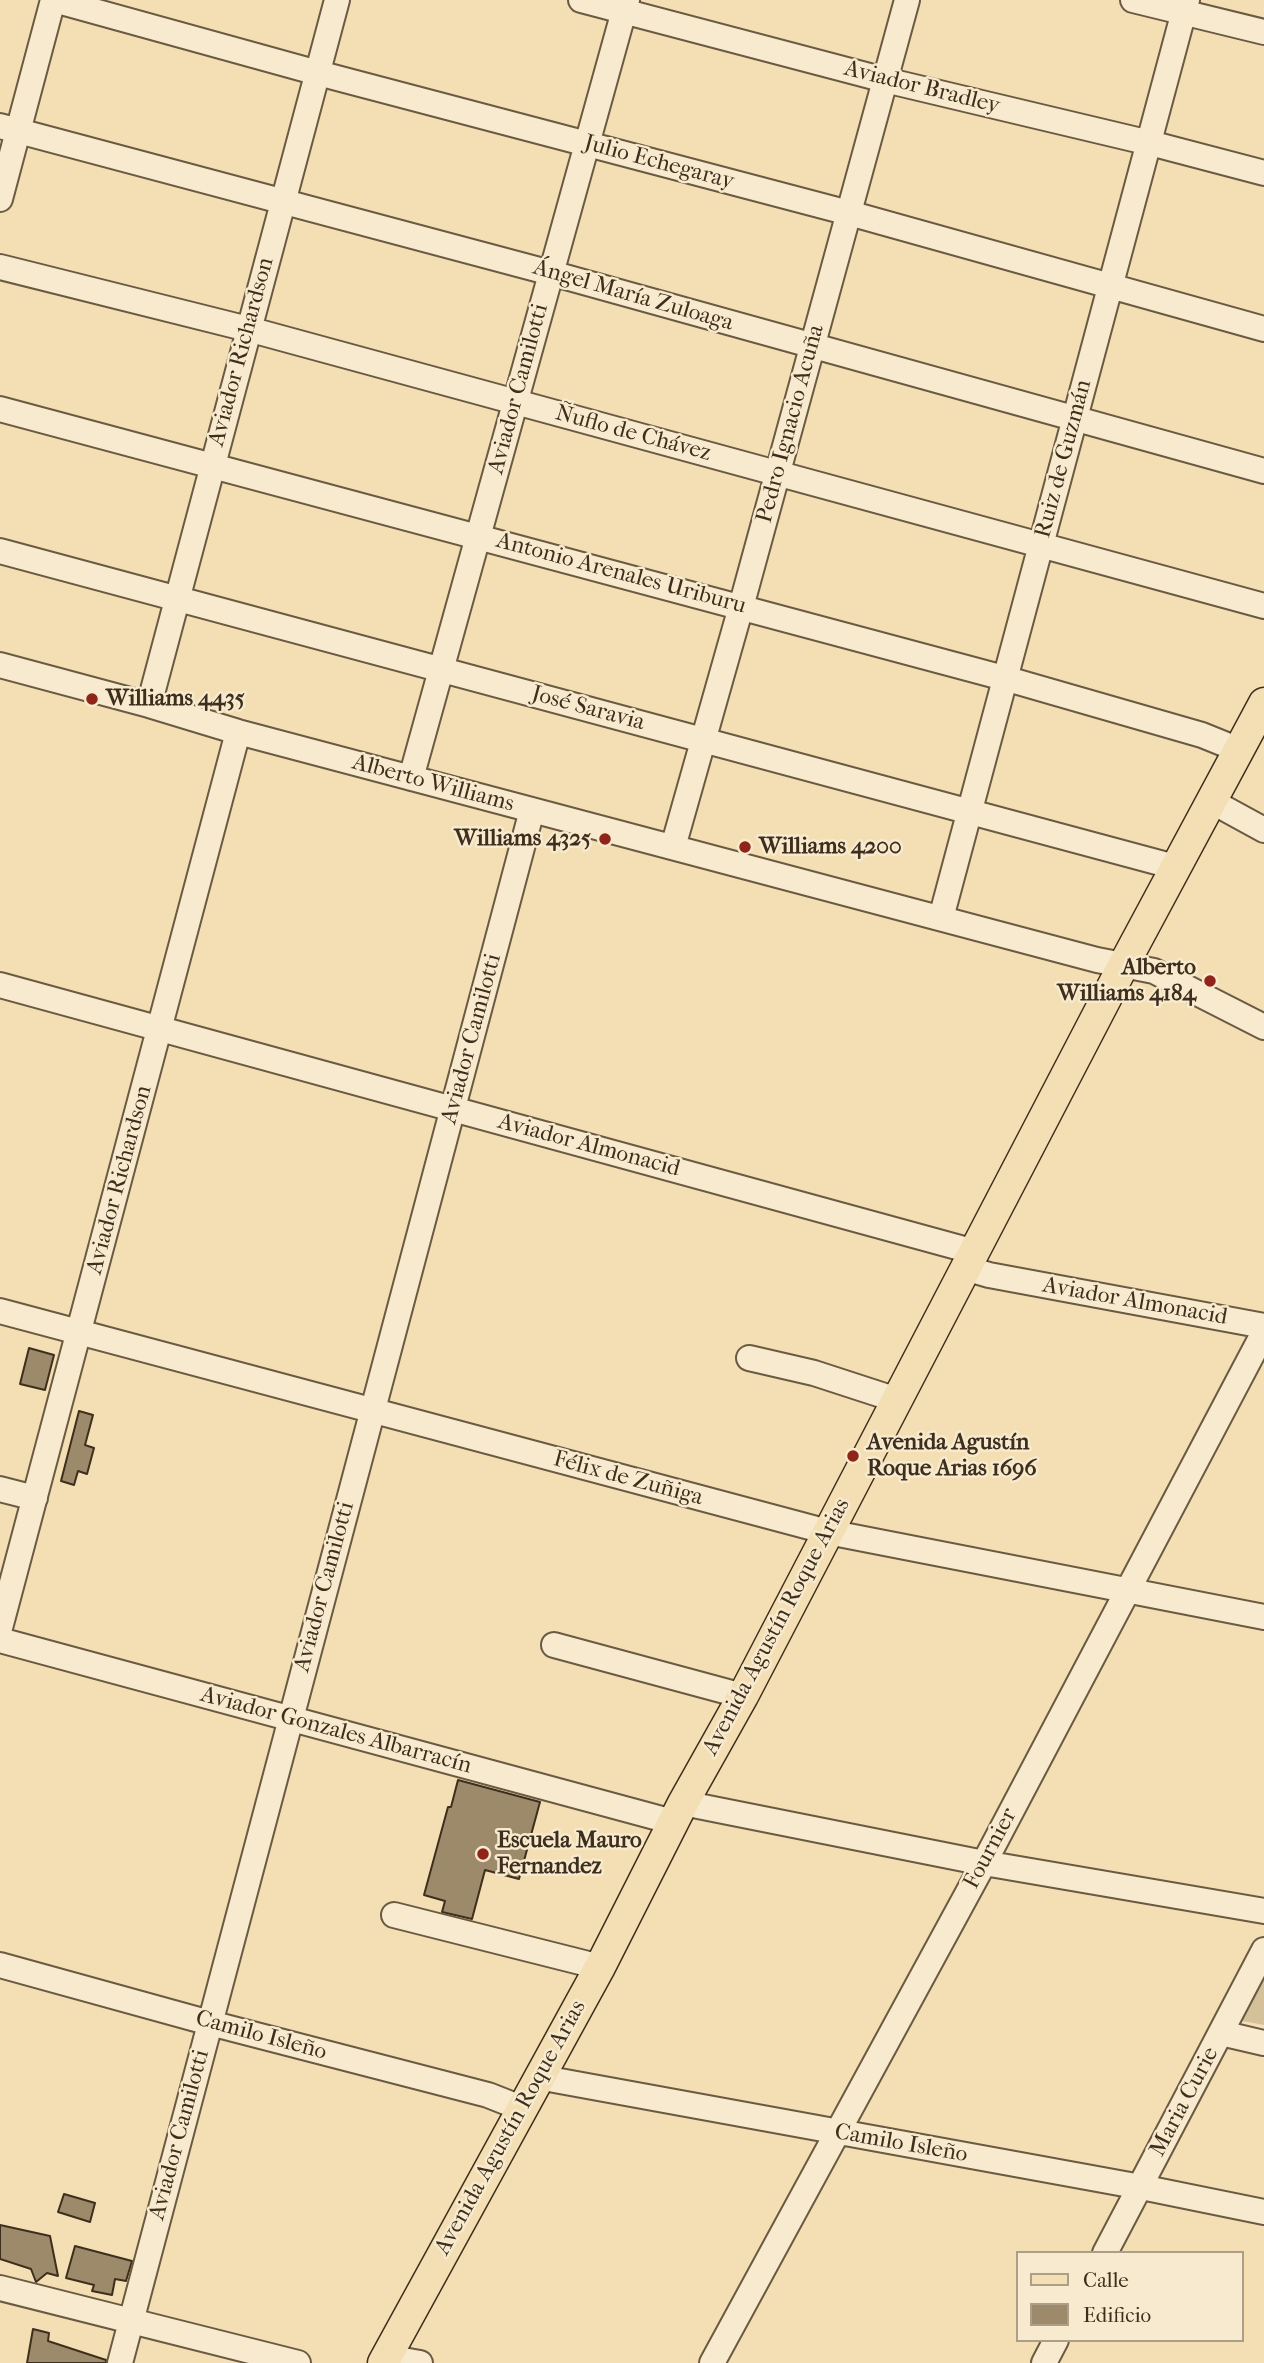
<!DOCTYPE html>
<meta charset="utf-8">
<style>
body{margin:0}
#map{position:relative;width:1264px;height:2363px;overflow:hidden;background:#f3dfb3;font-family:"IM FELL French Canon",serif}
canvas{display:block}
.legend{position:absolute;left:1016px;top:2251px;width:228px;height:91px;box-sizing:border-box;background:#f7eace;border:2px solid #ad9f87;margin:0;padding:9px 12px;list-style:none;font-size:21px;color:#3e2e1d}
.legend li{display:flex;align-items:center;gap:14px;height:35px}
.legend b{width:35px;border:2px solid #ad9f87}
</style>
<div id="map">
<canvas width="1264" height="2363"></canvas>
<ul class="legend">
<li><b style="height:9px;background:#f3dfb3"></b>Calle</li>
<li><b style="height:19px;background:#9c8a6b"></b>Edificio</li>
</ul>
</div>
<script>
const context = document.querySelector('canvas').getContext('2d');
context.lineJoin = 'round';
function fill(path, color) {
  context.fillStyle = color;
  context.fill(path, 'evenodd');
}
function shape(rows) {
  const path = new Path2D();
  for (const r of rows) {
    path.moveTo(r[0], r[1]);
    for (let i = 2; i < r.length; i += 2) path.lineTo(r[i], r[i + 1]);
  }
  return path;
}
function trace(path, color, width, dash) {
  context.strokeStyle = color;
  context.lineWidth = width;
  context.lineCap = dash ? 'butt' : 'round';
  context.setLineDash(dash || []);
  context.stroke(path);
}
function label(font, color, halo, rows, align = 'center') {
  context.font = font + ' "IM FELL French Canon",serif';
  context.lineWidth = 5;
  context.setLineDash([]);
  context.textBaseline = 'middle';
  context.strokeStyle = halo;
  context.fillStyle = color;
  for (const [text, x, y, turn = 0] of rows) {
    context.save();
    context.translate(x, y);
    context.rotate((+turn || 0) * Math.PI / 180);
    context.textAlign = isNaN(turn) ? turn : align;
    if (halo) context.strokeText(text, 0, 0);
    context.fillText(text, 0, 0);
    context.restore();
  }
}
fill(shape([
 [1264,1972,1264,2025,1237,2020]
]), '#d4c19a');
const building = shape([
 [29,1348,54,1355,45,1390,20,1384,29,1348],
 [79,1411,93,1415,85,1445,94,1448,87,1474,78,1471,74,1485,61,1481,79,1411],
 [458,1780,540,1802,519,1879,485,1870,472,1919,442,1912,445,1901,424,1895,448,1807,451,1807,458,1780],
 [64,2194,95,2203,90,2222,58,2212,64,2194],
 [0,2225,50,2236,58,2276,47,2273,36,2282,31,2269,0,2259,0,2225],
 [75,2246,132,2261,126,2281,115,2279,112,2295,92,2291,94,2285,66,2278,75,2246],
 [33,2329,49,2333,48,2341,106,2360,106,2363,27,2363,33,2329]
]);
fill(building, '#9c8a6b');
trace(building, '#3e2e1d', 2);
const minor = shape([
 [54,0,318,73,849,213,1264,329],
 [581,0,885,80,1150,143,1264,173],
 [1133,0,1264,32],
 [0,126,551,273,1264,471],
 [0,199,53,0],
 [0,267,248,329,1264,606],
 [0,409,1004,678,1202,735,1239,750],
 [0,551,1175,867],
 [0,665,149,705,238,732,532,810,1097,960,1154,971,1264,1027],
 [149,705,337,0],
 [411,778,627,0],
 [1211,801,1264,830],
 [673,847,741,607,907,0],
 [941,918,1187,0],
 [0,985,975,1252],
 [965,1268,989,1275,1264,1326],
 [0,1311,828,1532,1264,1617],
 [749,1358,814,1373,897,1400],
 [0,1489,35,1498],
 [0,1628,238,732],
 [0,1640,673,1822],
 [554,1645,743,1696],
 [683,1803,984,1863,1264,1911],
 [394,1915,600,1967],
 [0,1965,210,2023,488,2095,521,2108],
 [1221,2033,1264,2043],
 [538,2077,1141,2187,1264,2212],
 [1105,2253,1264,1950],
 [0,2288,298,2363],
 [386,2357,420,2363],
 [120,2363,532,810],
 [712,2363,984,1863,1264,1332],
 [1044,2363,1056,2340]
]);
const major = shape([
 [383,2363,600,1967,683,1803,743,1696,1124,964,1264,703]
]);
trace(minor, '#6b5a42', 28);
trace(major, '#3e2e1d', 33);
trace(minor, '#f7eace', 24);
trace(major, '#f3dfb3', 30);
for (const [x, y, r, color] of [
 [92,699,7,"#8f2418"],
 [605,839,7,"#8f2418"],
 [745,847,7,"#8f2418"],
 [1210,981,7,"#8f2418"],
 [853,1456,7,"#8f2418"],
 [483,1854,7,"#8f2418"]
]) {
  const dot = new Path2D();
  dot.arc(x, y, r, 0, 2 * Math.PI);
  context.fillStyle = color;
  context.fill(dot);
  trace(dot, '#f7eace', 2.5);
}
label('23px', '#3e2e1d', '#f7eace', [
 ["Aviador Bradley",922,88,14],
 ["Julio Echegaray",659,163,15],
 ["Ángel María Zuloaga",633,296,16],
 ["Aviador Richardson",242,352,-75],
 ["Aviador Camilotti",519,389,-75],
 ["Pedro Ignacio Acuña",791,424,-75],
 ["Ñuflo de Chávez",633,434,15],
 ["Ruiz de Guzmán",1064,459,-75],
 ["Antonio Arenales Uriburu",621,574,15],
 ["José Saravia",588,709,15],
 ["Alberto Williams",433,784,15],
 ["Aviador Camilotti",472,1039,-75],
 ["Aviador Almonacid",589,1146,15],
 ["Aviador Richardson",120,1180,-75],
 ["Aviador Almonacid",1135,1302,10],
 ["Félix de Zuñiga",628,1479,15],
 ["Aviador Camilotti",325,1587,-75],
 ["Avenida Agustín Roque Arias",777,1627,-62],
 ["Aviador Gonzales Albarracín",336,1731,15],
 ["Fournier",991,1849,-62],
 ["Camilo Isleño",261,2036,15],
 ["Maria Curie",1185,2102,-62],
 ["Avenida Agustín Roque Arias",511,2128,-61],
 ["Aviador Camilotti",180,2135,-75],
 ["Camilo Isleño",901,2144,10]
]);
label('bold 23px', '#3e2e1d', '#f7eace', [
 ["Williams 4435",106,699],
 ["Williams 4325",591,839,"right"],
 ["Williams 4200",759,847],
 ["Alberto",1196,968,"right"],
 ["Williams 4184",1196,994,"right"],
 ["Avenida Agustín",867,1443],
 ["Roque Arias 1696",867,1469],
 ["Escuela Mauro",497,1841],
 ["Fernandez",497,1867]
], 'left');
</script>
